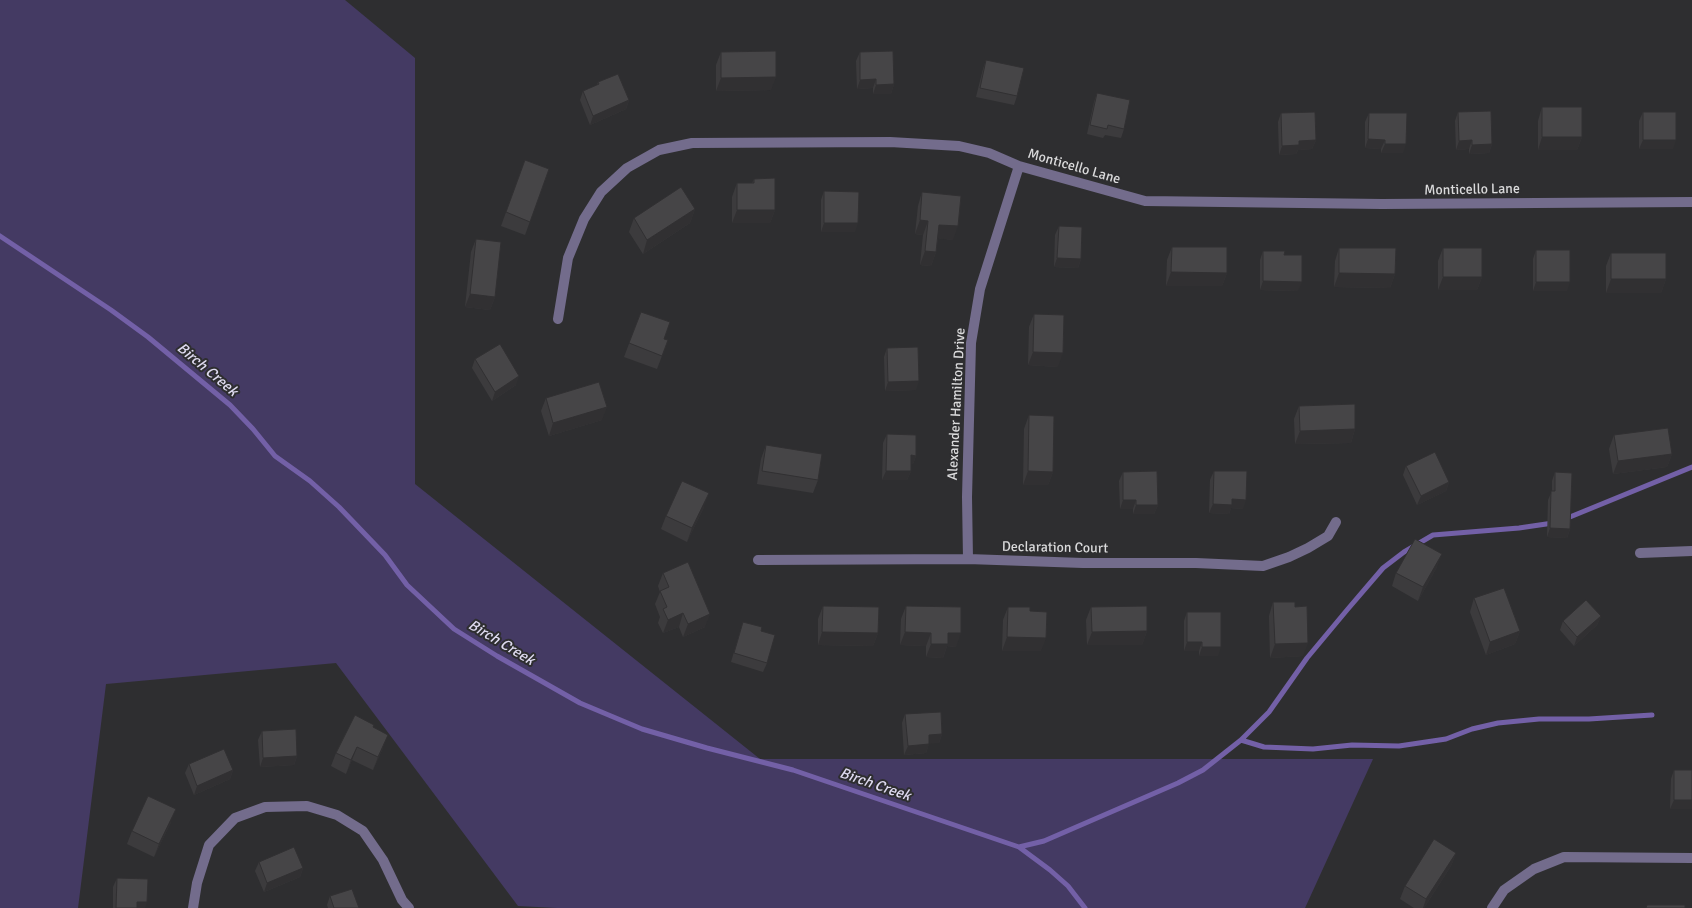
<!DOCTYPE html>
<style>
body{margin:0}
canvas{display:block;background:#2e2e30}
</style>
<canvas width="1692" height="908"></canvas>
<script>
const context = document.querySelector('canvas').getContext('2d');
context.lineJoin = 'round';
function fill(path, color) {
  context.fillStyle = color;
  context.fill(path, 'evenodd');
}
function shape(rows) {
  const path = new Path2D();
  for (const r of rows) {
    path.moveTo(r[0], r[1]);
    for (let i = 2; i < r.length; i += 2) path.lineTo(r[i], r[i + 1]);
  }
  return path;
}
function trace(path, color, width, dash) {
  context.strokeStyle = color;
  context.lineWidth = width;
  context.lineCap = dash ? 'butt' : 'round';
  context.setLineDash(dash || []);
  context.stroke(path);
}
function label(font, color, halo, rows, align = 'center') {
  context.font = font + ' Signika,sans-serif';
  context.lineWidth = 4;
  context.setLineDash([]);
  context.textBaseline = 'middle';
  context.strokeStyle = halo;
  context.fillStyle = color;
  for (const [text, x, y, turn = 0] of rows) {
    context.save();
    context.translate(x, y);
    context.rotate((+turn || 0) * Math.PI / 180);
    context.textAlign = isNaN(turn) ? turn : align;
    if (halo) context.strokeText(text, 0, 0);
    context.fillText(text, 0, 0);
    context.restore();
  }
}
fill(shape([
 [0,0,345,0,415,58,415,484,760,759,1373,759,1305,908,557,908,518,906,336,663,106,684,78,908,0,908]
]), '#443a63');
trace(shape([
 [0,236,111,310,148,337,230,405,253,429,275,456,310,481,339,507,385,555,407,585,454,629,497,656,580,703,642,729,707,748,793,770,1019,847,1050,870,1068,886,1085,908],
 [1565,519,1692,467],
 [1241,740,1264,747,1313,749,1352,745,1399,746,1446,739,1472,729,1498,723,1539,719,1589,719,1652,715],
 [1019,847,1044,841,1178,783,1203,770,1241,740,1269,712,1307,658,1347,610,1383,568,1404,552,1433,535,1519,528,1553,523]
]), '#7360a7', 5);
trace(shape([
 [558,319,568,258,584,219,601,192,627,168,659,150,692,143,890,142,959,146,989,153,1019,166,1145,201,1382,204,1692,202],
 [1640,553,1692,551],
 [968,559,967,497,971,343,980,289,1019,166],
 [758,560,968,559,1083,563,1196,563,1263,566,1289,557,1308,548,1328,536,1336,522],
 [193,908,197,883,209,845,235,818,265,807,307,806,337,815,363,831,383,860,402,900,409,908],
 [1492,908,1504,890,1534,869,1564,857,1692,858]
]), '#736c8c', 10);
fill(shape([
 [721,52,771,90,716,91,716,65],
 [860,52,894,84,891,94,873,94,873,88,857,89,856,61],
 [986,60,1017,96,1014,105,976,97,983,69],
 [598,82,629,100,626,109,590,125,580,100,583,91,597,85],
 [1097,93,1124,129,1121,138,1105,135,1103,138,1087,134,1094,102],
 [1542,107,1582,137,1577,150,1538,150,1538,121],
 [1458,112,1492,144,1489,153,1469,154,1469,149,1456,150,1455,121],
 [1643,112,1673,149,1639,149,1639,121],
 [1281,113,1316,140,1312,149,1298,150,1296,154,1279,155,1278,122],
 [1369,113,1403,153,1381,153,1381,149,1365,148,1365,122],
 [525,160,549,169,525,235,501,226],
 [754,179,775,210,770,223,732,223,732,197,737,183,752,183],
 [824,191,855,232,821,232,821,200],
 [922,192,953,240,938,238,936,252,931,266,920,265,923,235,915,234,918,206],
 [695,209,690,223,643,254,629,232,634,218],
 [1059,226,1081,259,1078,268,1054,267,1055,235],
 [476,239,495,297,490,310,465,307,471,252],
 [1172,247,1227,273,1222,286,1166,286,1167,260],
 [1339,248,1395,274,1390,288,1334,287,1335,261],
 [1443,248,1482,277,1477,290,1438,290,1438,261],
 [1536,250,1567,291,1533,291,1533,259],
 [1263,251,1284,255,1298,291,1260,290,1260,260],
 [1611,253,1666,279,1661,293,1606,293,1606,266],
 [641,312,664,339,668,340,657,369,624,357],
 [1034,314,1058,367,1028,365,1029,327],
 [887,348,916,390,885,391,884,357],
 [475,359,516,385,492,401,472,368],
 [546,398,602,420,549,436,541,411],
 [1299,406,1355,429,1351,443,1295,444,1294,419],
 [1029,415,1053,472,1048,485,1023,485,1024,429],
 [887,434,916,456,913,464,911,464,911,471,907,480,882,480,883,443],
 [1614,435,1672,454,1667,467,1613,474,1609,449],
 [766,445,818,480,813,493,757,484,761,459],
 [1406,466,1449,482,1446,491,1417,505,1403,475],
 [1214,471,1243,509,1231,508,1229,514,1209,513,1210,480],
 [1123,472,1158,505,1154,514,1133,514,1133,509,1120,509,1119,481],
 [1555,472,1570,529,1567,538,1547,537,1548,500,1552,491,1552,481],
 [704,507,687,542,661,529,666,516],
 [1437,567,1418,601,1392,586,1396,573],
 [663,573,705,627,683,637,679,627,663,633,658,623,660,617,655,604,660,592,658,586],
 [1474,598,1520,631,1515,644,1486,655,1470,612],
 [1273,602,1295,607,1303,656,1270,658,1269,616],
 [823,606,878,633,873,646,818,645,818,619],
 [906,606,956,647,947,646,943,658,926,657,926,646,900,645,901,619],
 [1008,607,1030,611,1041,651,1002,651,1003,620],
 [1091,607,1147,631,1142,645,1087,645,1086,620],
 [1187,612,1218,656,1199,656,1199,651,1184,651,1184,621],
 [1601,616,1597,625,1574,646,1560,630,1563,621],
 [743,622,761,631,767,663,763,672,731,662],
 [905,714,942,734,939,743,929,743,926,753,904,755,902,723],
 [373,727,383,748,373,770,352,760,346,774,331,766,336,753],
 [262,731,297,756,294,765,260,767,258,740],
 [189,764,233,770,230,779,194,795,185,773],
 [1674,770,1692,770,1692,809,1670,809,1671,779],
 [171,822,154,857,127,844,132,831],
 [1456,853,1451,866,1424,908,1414,908,1400,899,1405,886],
 [259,862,303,868,300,877,264,892,255,871],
 [117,878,145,908,113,908,113,887],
 [330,896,359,908,328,908,327,905]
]), '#3c3b3d');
fill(shape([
 [776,77,771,90,716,91,721,78],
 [876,79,873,88,857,89,860,80],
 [894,84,891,94,873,94,876,85],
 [629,100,626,109,590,125,593,116],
 [1542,137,1582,137,1577,150,1538,150],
 [1368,139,1385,140,1381,149,1365,148],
 [1316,140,1312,149,1298,150,1296,154,1279,155,1282,146,1299,141],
 [1472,140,1469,149,1456,150,1459,141],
 [1643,140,1676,140,1673,149,1639,149],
 [1385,144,1406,144,1403,153,1381,153],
 [1492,144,1489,153,1469,154,1472,145],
 [695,209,690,223,643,254,647,240],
 [737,210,775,210,770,223,732,223],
 [920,220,928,221,923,235,915,234],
 [824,223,858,223,855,232,821,232],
 [939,225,958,226,953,240,934,238],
 [925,251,936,252,931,266,920,265],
 [1057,258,1081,259,1078,268,1054,267],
 [1171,272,1227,273,1222,286,1166,286],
 [1339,273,1395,274,1390,288,1334,287],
 [1443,277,1482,277,1477,290,1438,290],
 [1611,279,1666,279,1661,293,1606,293],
 [1263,281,1302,282,1298,291,1260,290],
 [1536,282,1570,282,1567,291,1533,291],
 [470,294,495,297,490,310,465,307],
 [1033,352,1063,353,1058,367,1028,365],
 [519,376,516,385,492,401,495,392],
 [919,381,916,390,885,391,888,382],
 [607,407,602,420,549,436,553,423],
 [1355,429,1351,443,1295,444,1300,431],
 [1672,454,1667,467,1613,474,1618,461],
 [911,455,916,456,913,464,908,464],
 [886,471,911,471,907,480,882,480],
 [1028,471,1053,472,1048,485,1023,485],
 [1449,482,1446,491,1417,505,1421,496],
 [709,493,704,507,687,542,692,528],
 [1232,499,1246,500,1243,509,1231,508,1229,514,1209,513,1213,504],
 [1123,500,1136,500,1133,509,1120,509],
 [1136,505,1158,505,1154,514,1133,514],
 [1550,528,1570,529,1567,538,1547,537],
 [1442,554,1437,567,1418,601,1423,587],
 [683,613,679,627,663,633,668,620],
 [710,614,705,627,683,637,688,624],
 [1601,616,1597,625,1574,646,1577,637],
 [1147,631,1142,645,1087,645,1092,632],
 [1520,631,1515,644,1486,655,1490,642],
 [822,632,878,633,873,646,818,645],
 [905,632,931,633,926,646,900,645],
 [948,633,961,633,956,647,947,646,943,658,926,657,931,644],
 [1007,637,1046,638,1041,651,1002,651],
 [1187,642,1202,642,1199,651,1184,651],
 [1308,643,1303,656,1270,658,1275,644],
 [1202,647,1221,647,1218,656,1199,656],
 [942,734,939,743,925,744,929,735],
 [388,735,383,748,373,770,378,757],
 [929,744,926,753,904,755,908,746],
 [357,747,352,760,346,774,351,760],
 [297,756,294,765,260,767,263,758],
 [233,770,230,779,194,795,197,786],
 [1674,800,1692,800,1692,809,1670,809],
 [176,809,171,822,154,857,159,844],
 [1456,853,1451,866,1424,908,1423,908,1426,899],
 [303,868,300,877,264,892,267,883],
 [137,902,147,902,145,908,135,908]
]), '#313032');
const building = shape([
 [776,51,776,77,721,78,721,52,776,51],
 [893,51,894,84,876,85,876,79,860,80,860,52,893,51],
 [986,60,1024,68,1017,96,980,88,986,60],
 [618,74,629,100,593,116,583,91,599,84,598,82,618,74],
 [1097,93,1130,100,1124,129,1108,125,1107,129,1090,125,1097,93],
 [1542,107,1582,107,1582,137,1542,137,1542,107],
 [1491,111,1492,144,1472,145,1472,140,1459,141,1458,112,1491,111],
 [1315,112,1316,140,1299,141,1299,145,1282,146,1281,113,1315,112],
 [1643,112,1676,112,1676,140,1643,140,1643,112],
 [1369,113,1407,113,1406,144,1385,144,1385,140,1368,139,1369,113],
 [525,160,549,169,530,222,506,212,525,160],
 [775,178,775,210,737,210,737,183,754,183,754,179,775,178],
 [681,187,695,209,647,240,634,218,681,187],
 [824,191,859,192,858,223,824,223,824,191],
 [922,192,961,196,958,226,939,225,936,252,925,251,928,221,920,220,922,192],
 [1059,226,1082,227,1081,259,1057,258,1059,226],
 [476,239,501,242,495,297,470,294,476,239],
 [1172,247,1227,247,1227,273,1171,272,1172,247],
 [1339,248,1396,248,1395,274,1339,273,1339,248],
 [1443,248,1482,248,1482,277,1443,277,1443,248],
 [1536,250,1570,250,1570,282,1536,282,1536,250],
 [1263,251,1285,251,1284,255,1302,255,1302,282,1263,281,1263,251],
 [1611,253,1666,253,1666,279,1611,279,1611,253],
 [641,312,670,322,664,339,668,340,662,356,629,343,641,312],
 [1034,314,1064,315,1063,353,1033,352,1034,314],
 [500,344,519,376,495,392,475,359,500,344],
 [918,347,919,381,888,382,887,348,918,347],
 [599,382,607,407,553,423,546,398,599,382],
 [1355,404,1355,429,1300,431,1299,406,1355,404],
 [1029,415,1054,416,1053,472,1028,471,1029,415],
 [1668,428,1672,454,1618,461,1614,435,1668,428],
 [887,434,916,435,916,456,911,455,911,471,886,471,887,434],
 [766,445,822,454,818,480,762,471,766,445],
 [1435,452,1449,482,1421,496,1406,466,1435,452],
 [1157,471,1158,505,1136,505,1136,500,1123,500,1123,472,1157,471],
 [1214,471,1247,471,1246,500,1232,499,1232,505,1213,504,1214,471],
 [1555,472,1572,473,1570,529,1550,528,1551,491,1555,491,1555,472],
 [682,481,709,493,692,528,666,516,682,481],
 [1415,539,1442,554,1423,587,1396,573,1415,539],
 [688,562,710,614,688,624,683,613,668,620,663,609,667,607,660,591,669,587,663,573,688,562],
 [1504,588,1520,631,1490,642,1474,598,1504,588],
 [1586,600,1601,616,1577,637,1563,621,1586,600],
 [1273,602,1295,602,1295,607,1307,606,1308,643,1275,644,1273,602],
 [823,606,879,607,878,633,822,632,823,606],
 [906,606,961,607,961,633,948,633,948,644,931,644,931,633,905,632,906,606],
 [1147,606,1147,631,1092,632,1091,607,1147,606],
 [1008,607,1030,607,1030,611,1047,612,1046,638,1007,637,1008,607],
 [1187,612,1221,612,1221,647,1202,647,1202,642,1187,642,1187,612],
 [743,622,762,627,761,631,775,635,767,663,734,653,743,622],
 [941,712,942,734,929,735,929,744,908,746,905,714,941,712],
 [355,715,374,725,373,727,388,735,378,757,357,747,351,760,336,753,355,715],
 [296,729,297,756,263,758,262,731,296,729],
 [224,749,233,770,197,786,189,764,224,749],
 [1674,770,1692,770,1692,800,1674,800,1674,770],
 [148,796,176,809,159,844,132,831,148,796],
 [1434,839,1456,853,1426,899,1405,886,1434,839],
 [294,847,303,868,267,883,259,862,294,847],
 [117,878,148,879,147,902,137,902,137,908,116,908,117,878],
 [352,889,359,908,334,908,330,896,352,889],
 [1647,905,1685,905,1685,908,1646,908,1647,905]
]);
fill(building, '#464547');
trace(building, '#313032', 1);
label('14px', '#dadadb', '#2e2e30', [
 ["Monticello Lane",1074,167,16],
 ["Monticello Lane",1472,190,-1],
 ["Alexander Hamilton Drive",957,404,-87],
 ["Declaration Court",1055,548,1]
]);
label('italic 15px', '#dedaef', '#2e2e30', [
 ["Birch Creek",207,370,40],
 ["Birch Creek",501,643,31],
 ["Birch Creek",875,785,19]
]);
</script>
